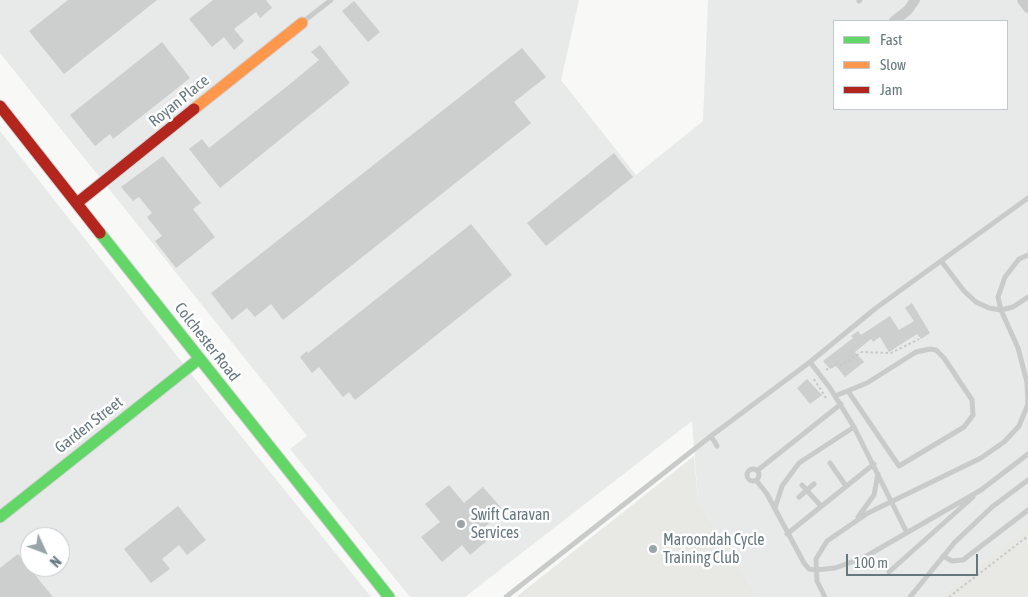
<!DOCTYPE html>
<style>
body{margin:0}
#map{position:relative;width:1028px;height:597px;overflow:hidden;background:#f8f8f7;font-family:"Asap Condensed",sans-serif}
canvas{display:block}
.legend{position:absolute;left:833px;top:20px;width:175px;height:90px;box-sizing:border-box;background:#fff;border:1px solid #c2c9cc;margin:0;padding:6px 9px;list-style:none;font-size:15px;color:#66787f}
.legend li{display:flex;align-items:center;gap:10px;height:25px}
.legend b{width:25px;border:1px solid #c2c9cc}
.north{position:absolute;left:20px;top:527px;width:50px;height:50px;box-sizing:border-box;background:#fff;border:1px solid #c2c9cc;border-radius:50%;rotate:133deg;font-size:14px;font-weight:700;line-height:20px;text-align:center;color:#66787f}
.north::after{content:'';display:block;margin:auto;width:18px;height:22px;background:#99a5a9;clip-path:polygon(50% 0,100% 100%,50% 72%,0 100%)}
.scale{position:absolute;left:846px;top:554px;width:132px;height:22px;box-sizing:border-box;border:2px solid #66787f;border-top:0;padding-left:6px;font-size:15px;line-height:18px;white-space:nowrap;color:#66787f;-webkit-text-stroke:4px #fff;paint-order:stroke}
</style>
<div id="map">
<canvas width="1028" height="597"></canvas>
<ul class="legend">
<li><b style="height:6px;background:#63d668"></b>Fast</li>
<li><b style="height:6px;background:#ff974d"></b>Slow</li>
<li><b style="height:6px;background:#b3261e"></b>Jam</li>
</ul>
<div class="north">N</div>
<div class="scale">100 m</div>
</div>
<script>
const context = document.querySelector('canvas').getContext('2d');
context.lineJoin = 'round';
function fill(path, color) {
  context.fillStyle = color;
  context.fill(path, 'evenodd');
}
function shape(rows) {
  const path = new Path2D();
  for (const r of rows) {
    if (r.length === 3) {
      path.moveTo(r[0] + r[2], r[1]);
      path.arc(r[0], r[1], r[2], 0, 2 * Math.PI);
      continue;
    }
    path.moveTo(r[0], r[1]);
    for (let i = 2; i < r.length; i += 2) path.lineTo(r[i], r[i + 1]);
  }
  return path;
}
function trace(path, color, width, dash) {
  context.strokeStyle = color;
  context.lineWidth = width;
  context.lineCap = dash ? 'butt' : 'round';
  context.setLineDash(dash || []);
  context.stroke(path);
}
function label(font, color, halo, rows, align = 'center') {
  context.font = font + ' "Asap Condensed",sans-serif';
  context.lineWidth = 5;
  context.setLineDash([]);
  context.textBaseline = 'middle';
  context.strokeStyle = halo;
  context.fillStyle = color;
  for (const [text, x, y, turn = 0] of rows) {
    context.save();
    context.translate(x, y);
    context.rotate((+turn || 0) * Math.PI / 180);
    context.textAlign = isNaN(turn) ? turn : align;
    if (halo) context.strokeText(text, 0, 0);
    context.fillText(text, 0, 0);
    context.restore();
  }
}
fill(shape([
 [0,0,579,0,561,80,636,175,703,121,708,0,1028,0,1028,527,939,597,758,597,698,500,692,421,465,597,410,597,290,449,307,436,0,53],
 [834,21,1007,21,1007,109,834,109],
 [0,131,203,389,371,597,0,597],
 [30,537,60,537,60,567,30,567]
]), '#e8e9e9');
fill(shape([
 [694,456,698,500,758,597,516,597],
 [1028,527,1028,597,939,597,1024,530]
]), '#e8e9e5');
fill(shape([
 [68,0,157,0,64,74,29,31],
 [213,0,266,0,272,8,260,18,256,12,234,29,244,41,234,50,224,37,212,47,189,19],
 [354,1,380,32,368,42,342,11],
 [162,42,190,78,113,139,110,134,95,146,70,115],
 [320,45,350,83,220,188,189,149,202,139,209,148,290,84,319,60,311,52],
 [522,48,546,77,514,102,531,123,283,320,271,304,255,317,247,308,232,320,211,293],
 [614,153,633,177,546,246,527,223],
 [163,156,201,203,193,209,215,237,176,268,155,241,162,236,147,217,152,213,139,197,133,201,121,187],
 [471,224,512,275,355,400,349,392,343,397,319,367,312,373,300,357,307,351,308,353],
 [912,303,930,333,921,339,917,334,889,352,880,337,873,342,871,339,855,352,864,362,845,377,836,366,830,369,823,361,853,338,851,336,858,331,861,335,890,316,899,330,914,321,905,308],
 [807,379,822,395,810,404,797,388],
 [449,485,464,503,483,487,504,511,481,530,489,539,470,555,462,545,442,562,421,537,440,522,425,504],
 [178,506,206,540,187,555,179,545,162,559,170,569,151,583,124,549],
 [18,554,53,597,0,597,0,568]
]), '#cdcfcf');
const fast = shape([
 [100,233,389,597],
 [0,517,199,359]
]);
const slow = shape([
 [194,109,302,23]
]);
const jam = shape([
 [0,106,100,233],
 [77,203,194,109]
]);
trace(fast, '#d3d4d4', 13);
trace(slow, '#d3d4d4', 13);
trace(jam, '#d3d4d4', 13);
trace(shape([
 [826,370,836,364,841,365,862,352,891,353,919,339],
 [814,379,826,398],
 [949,597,1028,536]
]), '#c7c8c9', 2, [2.5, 2.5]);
trace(shape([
 [859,1,860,0],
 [304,21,331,0],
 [942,262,964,291,976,302,989,308,1001,310,1013,307,1028,297],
 [810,362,830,388,854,427,907,533],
 [835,396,867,383,916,352,930,349,936,350,944,358,972,400,973,415,964,427,899,466,848,391],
 [711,436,717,446],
 [830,463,846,486],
 [753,475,6],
 [758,470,841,404],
 [756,480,767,494,804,563,809,569,816,570,835,568,863,558,981,490,1028,454],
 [802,485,821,506],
 [799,497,814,484],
 [775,508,782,486,799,463,854,427],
 [858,517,874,495,878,474],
 [787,534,874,464],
 [943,556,952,561,963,560,1028,510],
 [889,572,973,497],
 [506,597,711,436,810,362,876,308,1028,198],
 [825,597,817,581,816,559,827,541,868,513,981,458,1004,442,1019,426,1028,404,1027,382,1018,348,1001,310,998,297,1005,277,1019,259,1028,255],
 [910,597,955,542,992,507,1028,480]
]), '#c9cbcb', 5);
trace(shape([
 [1022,0,1028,8],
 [894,21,908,10,915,0]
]), '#c9cbcb', 10);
trace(fast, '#63d668', 11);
trace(slow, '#ff974d', 11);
trace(jam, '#b3261e', 11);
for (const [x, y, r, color] of [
 [461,524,5,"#99a5a9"],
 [653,549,5,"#99a5a9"]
]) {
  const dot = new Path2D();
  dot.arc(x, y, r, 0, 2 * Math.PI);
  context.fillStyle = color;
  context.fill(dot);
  trace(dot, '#fff', 2);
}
label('16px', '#66787f', '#fff', [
 ["Royan Place",179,101,-39],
 ["Colchester Road",207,342,52],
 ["Garden Street",89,425,-38]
]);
label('16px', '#66787f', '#fff', [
 ["Swift Caravan",471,515],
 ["Services",471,533],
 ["Maroondah Cycle",663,540],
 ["Training Club",663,558]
], 'left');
</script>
